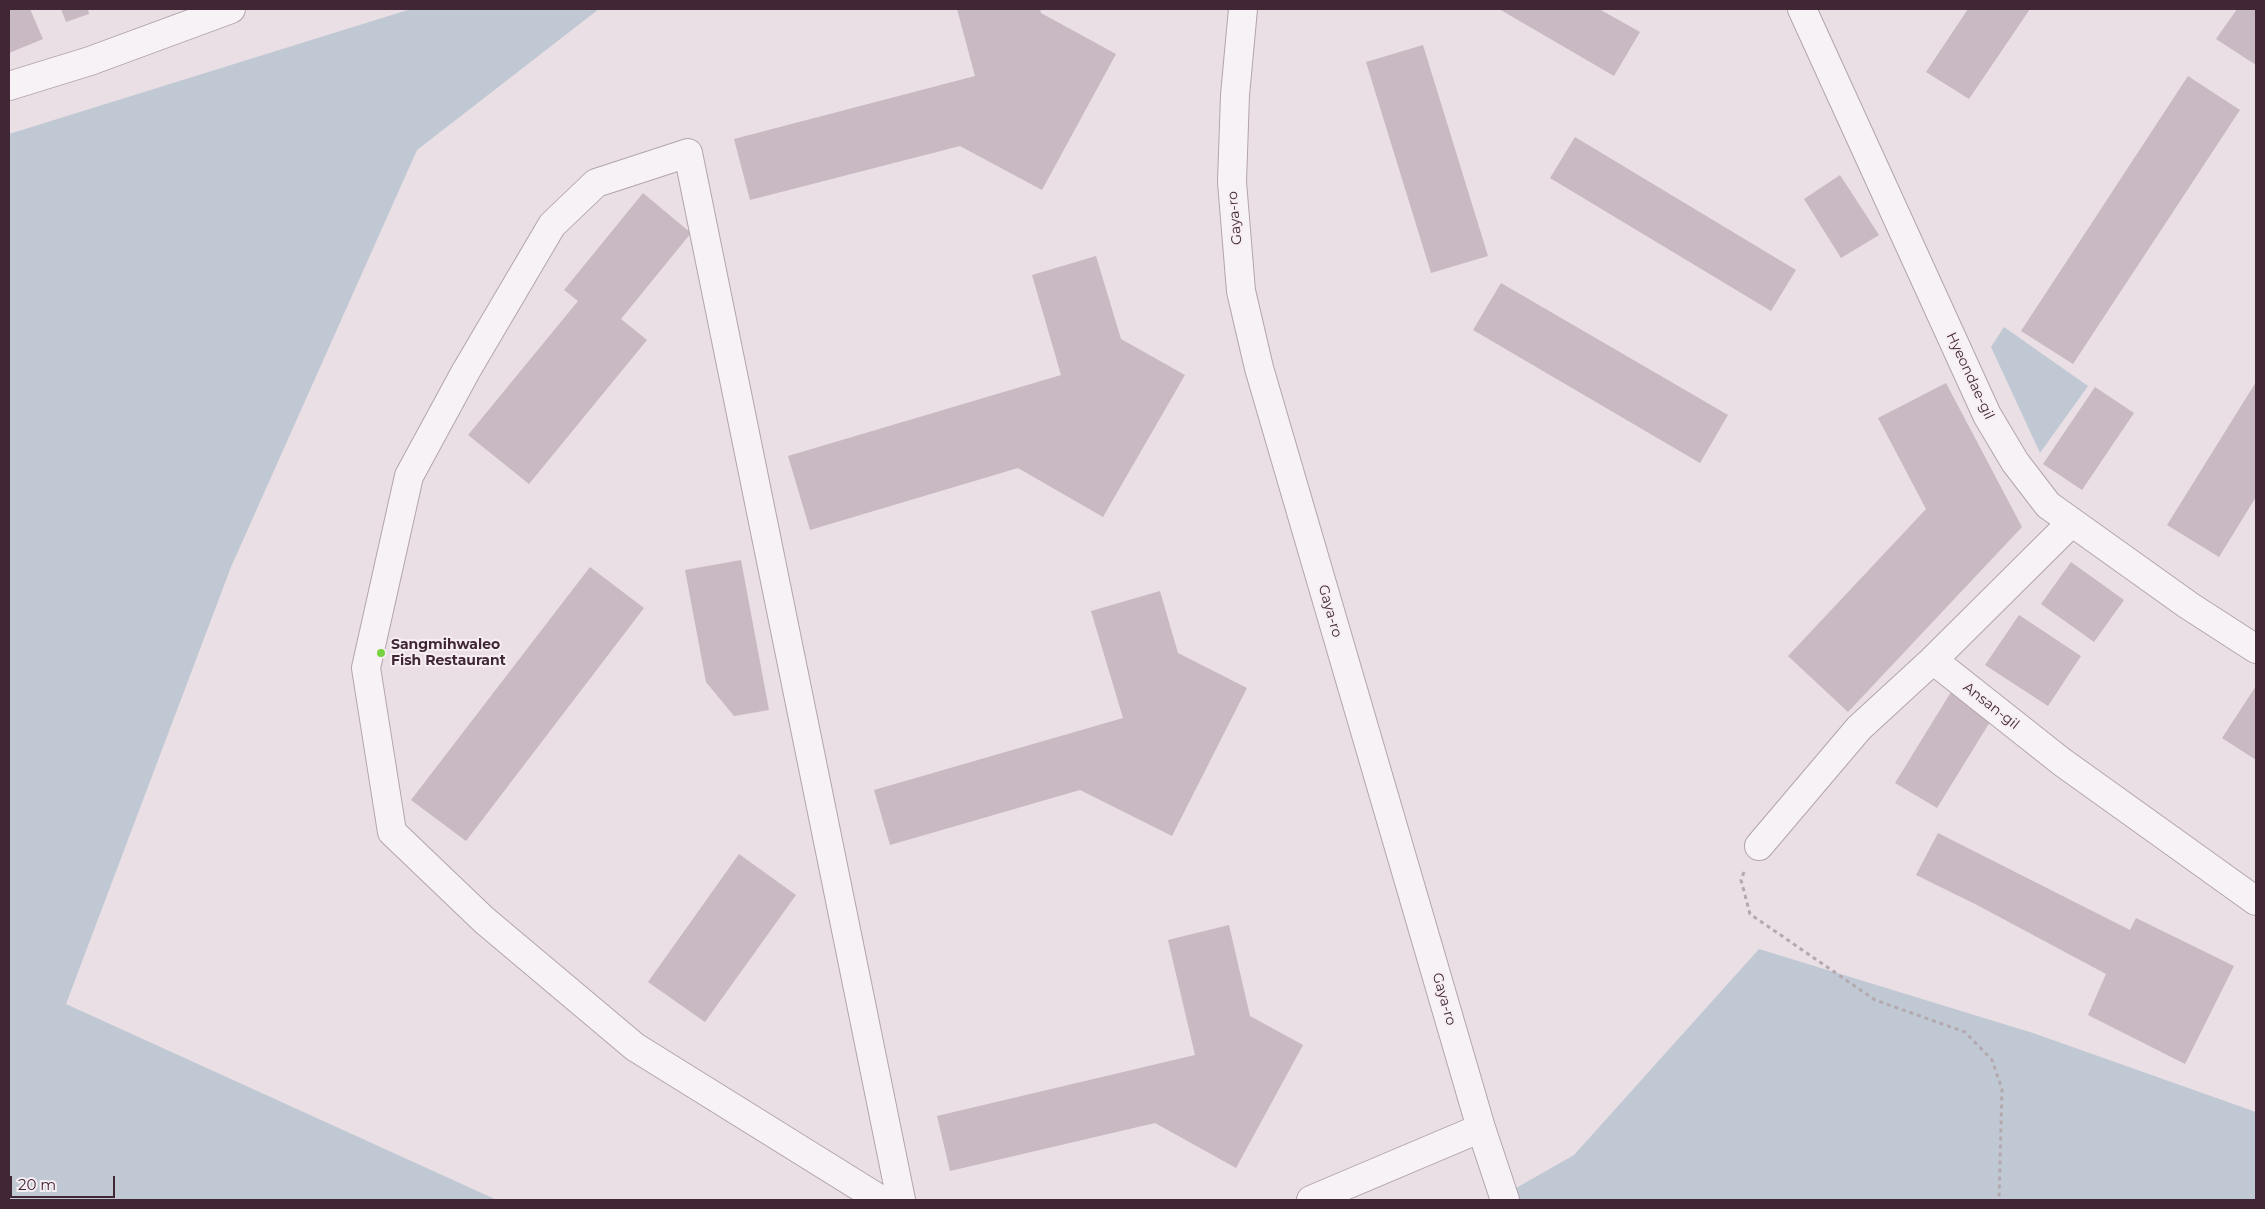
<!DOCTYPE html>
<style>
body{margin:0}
#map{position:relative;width:2265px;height:1209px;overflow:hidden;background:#e9dfe5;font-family:Montserrat,sans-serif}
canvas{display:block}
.frame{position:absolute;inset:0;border:10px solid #412736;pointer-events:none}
.scale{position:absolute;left:10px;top:1176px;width:105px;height:22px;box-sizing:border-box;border:2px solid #412736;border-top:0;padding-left:6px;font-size:15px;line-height:18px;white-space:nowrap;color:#412736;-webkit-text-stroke:4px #f6eef3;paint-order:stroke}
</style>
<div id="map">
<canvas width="2265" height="1209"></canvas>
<div class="frame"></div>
<div class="scale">20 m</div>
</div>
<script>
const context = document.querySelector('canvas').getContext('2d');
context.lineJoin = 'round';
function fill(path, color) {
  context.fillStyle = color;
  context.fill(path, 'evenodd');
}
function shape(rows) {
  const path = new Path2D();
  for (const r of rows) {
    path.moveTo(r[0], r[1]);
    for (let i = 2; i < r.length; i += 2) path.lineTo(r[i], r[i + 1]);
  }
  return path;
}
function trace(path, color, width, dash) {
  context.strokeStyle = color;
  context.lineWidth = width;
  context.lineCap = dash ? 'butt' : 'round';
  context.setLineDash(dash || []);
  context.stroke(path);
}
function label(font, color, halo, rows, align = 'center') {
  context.font = font + ' Montserrat,sans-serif';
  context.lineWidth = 4;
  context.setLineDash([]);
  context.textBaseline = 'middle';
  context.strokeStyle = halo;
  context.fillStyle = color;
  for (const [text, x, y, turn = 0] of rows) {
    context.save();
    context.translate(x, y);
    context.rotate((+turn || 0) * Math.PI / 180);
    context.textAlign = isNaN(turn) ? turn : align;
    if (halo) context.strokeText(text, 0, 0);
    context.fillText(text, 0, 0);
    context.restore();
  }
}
fill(shape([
 [411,9,599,9,417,150,231,567,66,1004,497,1200,9,1200,9,134],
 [2004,327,2088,386,2040,453,1991,347],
 [1759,949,2033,1033,2256,1112,2256,1200,1495,1200,1574,1155]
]), '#c0c9d3');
fill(shape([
 [9,9,30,9,43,39,9,53],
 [61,9,88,9,89,14,66,22],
 [957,9,1040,9,1041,13,1116,54,1042,190,960,146,750,200,734,139,975,76],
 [1499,9,1599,9,1640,32,1614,76],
 [1968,9,2030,9,1969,99,1926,72],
 [2237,9,2256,9,2256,65,2216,39],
 [1423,45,1488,256,1431,273,1366,62],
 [2188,76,2240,110,2073,364,2021,331],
 [1575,137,1796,270,1771,311,1550,178],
 [1840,175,1879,235,1841,258,1804,199],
 [643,193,691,233,621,319,647,340,529,484,468,435,578,301,564,290],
 [1096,256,1121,339,1185,375,1103,517,1018,468,810,530,788,456,1061,375,1032,275],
 [1501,283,1728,415,1700,463,1473,330],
 [2256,382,2256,497,2219,557,2167,525],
 [1946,383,2022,527,1848,712,1788,656,1926,509,1878,418],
 [2095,387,2134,413,2082,490,2043,464],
 [741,560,769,710,734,716,706,682,685,570],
 [2071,562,2124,600,2094,642,2041,604],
 [590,567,644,608,466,841,411,800],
 [1160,591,1178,653,1247,688,1172,836,1080,790,890,845,874,790,1123,718,1091,611],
 [2019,615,2081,656,2048,706,1985,665],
 [2256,686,2256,760,2222,738],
 [1951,692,1993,717,1937,808,1895,783],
 [1938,833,2130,930,2136,918,2234,966,2185,1064,2088,1015,2106,974,1977,905,1916,875],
 [739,854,796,895,705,1022,648,982],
 [1229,925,1250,1016,1303,1045,1236,1168,1155,1123,950,1171,937,1116,1195,1055,1168,940]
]), '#c9b9c2');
const minor = shape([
 [1243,9,1235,95,1232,182,1241,291,1259,368,1481,1128,1505,1200],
 [1802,9,1987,415,2015,462,2048,505,2188,605,2256,649],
 [9,86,90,61,231,9],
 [1933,660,2072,522],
 [1759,846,1859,728,1933,660,2062,762,2256,901],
 [881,1200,635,1047,484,920,392,832,366,668,409,476,466,371,552,225,596,183,688,153,901,1200],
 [1311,1200,1481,1128]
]);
trace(minor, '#b3a4ad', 30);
trace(shape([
 [1744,872,1741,880,1750,914,1875,1000,1965,1032,1992,1060,2002,1089,1999,1200]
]), '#b5a9b0', 3, [4, 4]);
trace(minor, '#f7f2f5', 28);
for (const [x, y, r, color] of [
 [381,653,5,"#75d33f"]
]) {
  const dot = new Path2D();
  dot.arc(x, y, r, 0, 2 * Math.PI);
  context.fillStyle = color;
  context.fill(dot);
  trace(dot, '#f6eef3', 2);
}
label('14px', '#412736', '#f6eef3', [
 ["Gaya-ro",1235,218,-95],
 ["Hyeondae-gil",1970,376,65],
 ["Gaya-ro",1330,611,74],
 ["Ansan-gil",1991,706,38],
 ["Gaya-ro",1444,999,74]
]);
label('bold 14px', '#412736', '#f6eef3', [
 ["Sangmihwaleo",391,645],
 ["Fish Restaurant",391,661]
], 'left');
</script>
